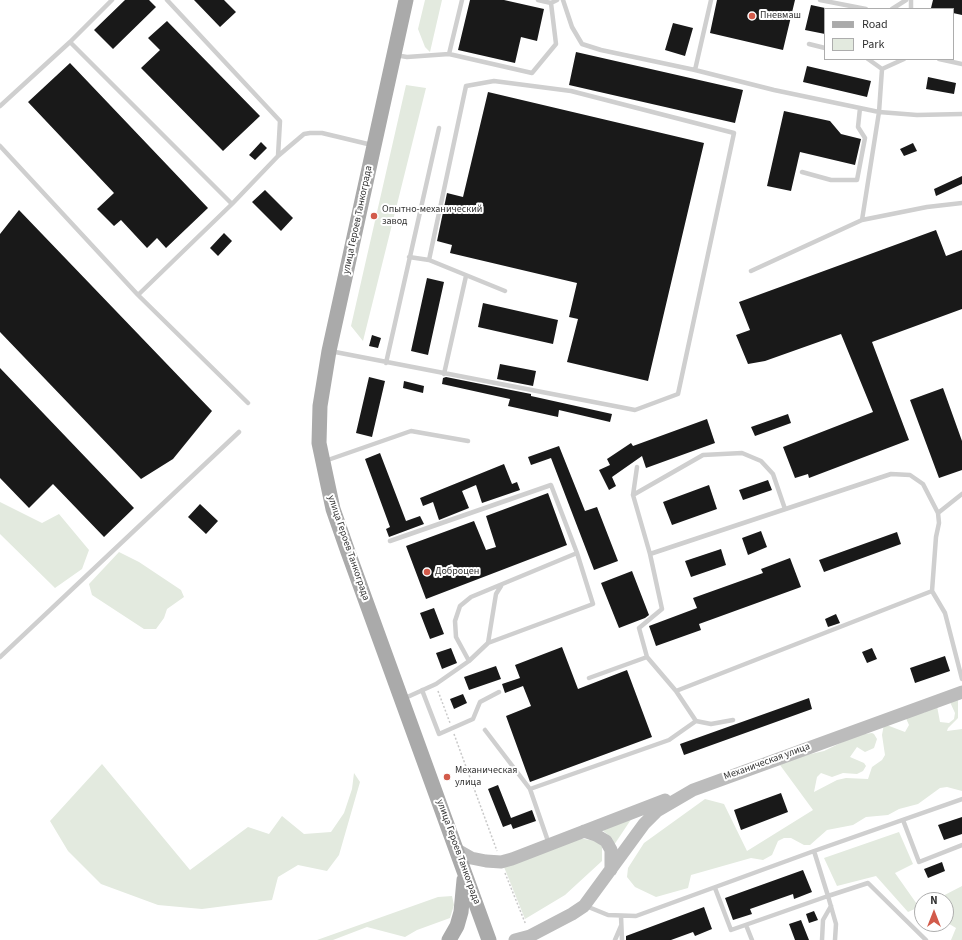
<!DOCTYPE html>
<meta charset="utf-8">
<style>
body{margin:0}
#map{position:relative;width:962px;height:940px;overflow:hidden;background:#fff;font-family:"Source Sans 3",sans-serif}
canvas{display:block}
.legend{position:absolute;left:824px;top:8px;width:130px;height:52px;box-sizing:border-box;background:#fff;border:1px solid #adadad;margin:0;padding:5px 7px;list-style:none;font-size:12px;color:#323232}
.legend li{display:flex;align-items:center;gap:8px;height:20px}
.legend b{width:20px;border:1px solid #adadad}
.north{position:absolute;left:914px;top:892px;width:40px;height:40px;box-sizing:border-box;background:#fff;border:1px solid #adadad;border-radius:50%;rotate:0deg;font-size:11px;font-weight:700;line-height:16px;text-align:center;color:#323232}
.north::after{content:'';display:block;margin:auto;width:14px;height:18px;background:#d25b4b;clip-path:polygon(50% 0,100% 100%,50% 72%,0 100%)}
</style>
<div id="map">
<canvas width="962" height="940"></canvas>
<ul class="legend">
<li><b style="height:5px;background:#aaa"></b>Road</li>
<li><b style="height:11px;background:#e3eadf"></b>Park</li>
</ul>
<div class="north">N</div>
</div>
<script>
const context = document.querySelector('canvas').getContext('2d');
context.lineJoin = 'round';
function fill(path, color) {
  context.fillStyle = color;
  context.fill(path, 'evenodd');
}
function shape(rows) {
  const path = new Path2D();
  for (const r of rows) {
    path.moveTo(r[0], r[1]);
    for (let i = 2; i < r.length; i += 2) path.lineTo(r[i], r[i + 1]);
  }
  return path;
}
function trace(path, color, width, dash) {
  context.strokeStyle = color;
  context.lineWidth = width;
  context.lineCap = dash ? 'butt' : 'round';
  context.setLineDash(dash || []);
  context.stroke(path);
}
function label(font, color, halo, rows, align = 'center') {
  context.font = font + ' "Source Sans 3",sans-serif';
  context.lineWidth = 4;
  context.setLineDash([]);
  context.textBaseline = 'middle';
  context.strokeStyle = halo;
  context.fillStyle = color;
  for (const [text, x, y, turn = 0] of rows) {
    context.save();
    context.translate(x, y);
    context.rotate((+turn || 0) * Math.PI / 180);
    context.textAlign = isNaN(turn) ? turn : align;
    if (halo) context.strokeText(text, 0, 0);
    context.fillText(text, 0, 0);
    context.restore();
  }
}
fill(shape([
 [425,0,442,0,430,52,425,47,418,29],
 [406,85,426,88,363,341,351,326],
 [0,502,42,523,59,514,89,550,82,569,55,588,0,534],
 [119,552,139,562,181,590,184,597,167,609,164,618,156,629,144,629,92,595,89,584],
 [958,700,958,718,948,728,947,731,962,729,962,791,947,787,940,788,918,804,899,809,888,815,866,817,853,825,827,830,810,845,804,845,791,838,784,838,778,841,772,855,763,860,751,858,691,875,688,888,656,897,635,887,627,877,628,868,644,843,705,799,724,804,747,851,813,810,780,765,798,757,824,751,857,735,872,733,874,734,877,739,874,748,865,752,857,747,850,757,864,763,866,766,863,771,857,774,843,773,832,777,821,773,817,777,814,792,837,780,846,778,868,779,872,767,882,760,885,755,882,735,884,724,905,732,909,725,904,714,906,708,924,713,932,704,937,706,940,722,949,723,954,719,955,713,950,702],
 [102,764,190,870,248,827,269,834,282,816,304,834,331,832,344,813,352,789,354,773,360,782,339,855,327,871,298,865,278,877,272,900,202,909,158,905,101,884,68,851,50,821],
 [632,818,614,845,612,838,602,830],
 [899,832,913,864,895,873,919,907,908,912,876,876,837,886,824,858],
 [579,838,600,842,602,847,602,861,565,895,525,919,504,867],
 [962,886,962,940,951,940,956,928,946,922,946,900,935,900],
 [452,896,454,905,450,918,417,930,405,937,367,927,333,940,317,940,438,897]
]), '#e3eadf');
fill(shape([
 [125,0,149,0,156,7,113,49,94,30],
 [194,0,224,0,236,12,220,27],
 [470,0,504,0,544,9,537,41,521,37,515,63,458,50],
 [717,0,795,0,783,50,710,33],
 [933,0,962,0,962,15,953,13,953,9,931,8],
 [811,5,825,8,825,34,805,30],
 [167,21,260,116,223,151,141,68,160,50,148,38],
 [673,23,693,28,685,56,665,50],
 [576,52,743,90,735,123,569,85],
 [70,63,208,208,166,248,157,238,147,248,121,220,114,226,97,209,114,193,28,102],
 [807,66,871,81,867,97,803,82],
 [928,77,956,83,954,94,926,89],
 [488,92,704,143,648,381,567,362,578,319,569,317,577,283,450,253,452,245,437,241,447,193,463,197],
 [784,111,830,121,841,134,861,139,855,165,800,152,791,191,767,186],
 [261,142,267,148,255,160,249,155],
 [913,143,917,151,904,156,900,149],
 [962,176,962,184,936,196,934,189],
 [265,190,293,218,281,231,252,202],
 [19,210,212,411,173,459,141,479,0,332,0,234],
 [936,230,946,256,962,250,962,309,872,342,909,440,809,478,808,474,795,478,783,447,873,412,841,334,765,361,748,364,736,335,750,330,739,302],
 [224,233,232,241,218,256,210,248],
 [427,278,444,282,428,355,411,351],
 [483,303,558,320,553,344,478,327],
 [372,335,381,338,378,348,369,346],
 [500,364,536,371,533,386,497,379],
 [0,368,134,508,104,537,53,484,29,508,0,478],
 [369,377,385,381,372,437,356,433],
 [446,377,531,394,531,396,612,414,610,422,559,410,558,417,508,406,510,399,442,384,443,378],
 [404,381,424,386,423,393,403,388],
 [943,388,962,441,962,470,939,478,910,400],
 [788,414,791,423,755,436,751,427],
 [707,419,715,443,646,468,642,456,612,477,616,486,609,490,599,470,610,465,607,459,631,443,633,446],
 [559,446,585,511,597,507,618,561,594,570,551,458,531,465,528,457],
 [380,453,406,521,420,516,424,524,389,537,386,529,390,527,365,459],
 [504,464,512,484,517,482,520,490,482,503,476,485,462,491,469,508,439,520,433,502,423,506,420,498],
 [768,480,772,490,743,500,739,490],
 [709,485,717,509,672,525,663,502],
 [548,493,567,545,426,599,406,546,474,521,486,550,496,547,486,516],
 [200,504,218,521,206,534,188,517],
 [761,531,767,547,748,555,742,538],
 [897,532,901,544,824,572,819,560],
 [721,549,726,565,691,577,685,561],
 [790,558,801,587,699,624,701,630,656,646,649,626,697,608,693,598,763,573,761,569],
 [632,571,649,615,645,618,619,628,601,583],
 [434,608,444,634,430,639,420,613],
 [836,614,840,623,828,627,825,619],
 [562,647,578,689,627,670,652,737,530,782,506,716,531,706,523,686,505,693,502,684,520,678,515,665],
 [451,648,457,663,442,669,436,653],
 [872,648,877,659,867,663,862,652],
 [945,656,950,671,915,683,910,668],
 [496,666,501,679,469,690,464,677],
 [463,694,467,703,454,709,450,699],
 [809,698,812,709,684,755,680,744],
 [498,785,511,818,532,810,536,821,513,829,511,824,503,827,488,789],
 [781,793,788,812,741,830,734,810],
 [962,817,962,834,944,840,938,825],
 [942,862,945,871,928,878,924,869],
 [803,870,812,892,794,899,793,894,750,909,752,914,733,920,725,898],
 [704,907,712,929,695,936,693,932,671,940,626,940,626,936],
 [814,911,818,920,809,923,806,914],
 [801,920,809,940,795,940,789,924]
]), '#191919');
trace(shape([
 [438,691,450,723],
 [454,734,497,851],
 [505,873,526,925]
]), '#c9c9c9', 1.5, [2, 2]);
trace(shape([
 [462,0,449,54,532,73,556,44,551,3],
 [538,0,551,3,557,0],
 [563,0,572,27,582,44,601,50,695,70,774,90,879,112,917,115,962,114],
 [820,0,866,9],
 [892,9,906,0],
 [911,9,911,0],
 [70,42,232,204],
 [809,44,825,48],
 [395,55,407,57,449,54],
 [939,59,962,64],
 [882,69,904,59],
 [695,70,711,0],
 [0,106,70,42,112,0],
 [0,146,138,295,248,403],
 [278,156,304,134,310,133,322,133,372,145],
 [802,172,831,180,857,180,865,138,858,127,860,108],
 [862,220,879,112,882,69,868,59],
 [409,257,429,260],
 [751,271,862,220,927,207,962,203],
 [138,295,232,204,278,156,280,121,167,0],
 [330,351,635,410,678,394,734,133,571,91,494,81,466,86,429,260,505,291],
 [386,363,439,128],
 [444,374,466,276],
 [325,461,411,431,468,441],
 [637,467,633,495,650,554,662,609,639,628,647,657,676,691,696,721,711,724,733,720],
 [633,495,703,455,742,453,761,461,773,474,785,509],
 [938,513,962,494],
 [390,541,551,485,577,553],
 [650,554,891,474,910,475,923,484,938,513,939,523,936,537,932,591,945,613,962,679],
 [488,643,496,594,501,586],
 [0,657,239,432],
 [589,678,647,657],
 [422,690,439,734,473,719,480,702,499,692],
 [676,691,932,591],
 [403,699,436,684,469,661,488,643,593,604,577,553,471,597,460,606,455,621,456,637,469,661],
 [485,730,530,789,549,844],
 [530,789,669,740,696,721],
 [903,820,919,862,962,845],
 [814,851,962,799],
 [715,888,731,930,828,896,836,924,835,940],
 [586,906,608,915,636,916,814,851,828,896,868,883,926,940],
 [621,916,622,940],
 [746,925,752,940],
 [615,940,621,926],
 [822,940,823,920,831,906]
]), '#cfcfcf', 4.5);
trace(shape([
 [584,831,596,835,606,841,611,850,611,870],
 [457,850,471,858,486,861,501,862,512,859,665,800],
 [515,940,530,936,572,914,584,906,644,824,657,811,693,790,962,692]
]), '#bcbcbc', 13);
trace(shape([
 [406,0,329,351,320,406,319,443,333,509,348,552,489,940],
 [449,940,457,926,461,912,464,880]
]), '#aaa', 15);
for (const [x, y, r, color] of [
 [752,16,4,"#d25b4b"],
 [374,216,4,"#d25b4b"],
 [427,572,4,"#d25b4b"],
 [447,777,4,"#d25b4b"]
]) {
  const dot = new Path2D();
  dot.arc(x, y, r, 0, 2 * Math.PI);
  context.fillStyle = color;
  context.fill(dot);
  trace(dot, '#fff', 1.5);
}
label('10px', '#323232', '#fff', [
 ["Пневмаш",760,16],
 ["Опытно-механический",382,210],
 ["завод",382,222],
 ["Доброцен",435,572],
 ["Механическая",455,771],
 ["улица",455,783]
], 'left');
label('10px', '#323232', '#fff', [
 ["улица Героев Танкограда",358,220,-78],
 ["улица Героев Танкограда",348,548,71],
 ["Механическая улица",767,762,-20],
 ["улица Героев Танкограда",458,852,70]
]);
</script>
